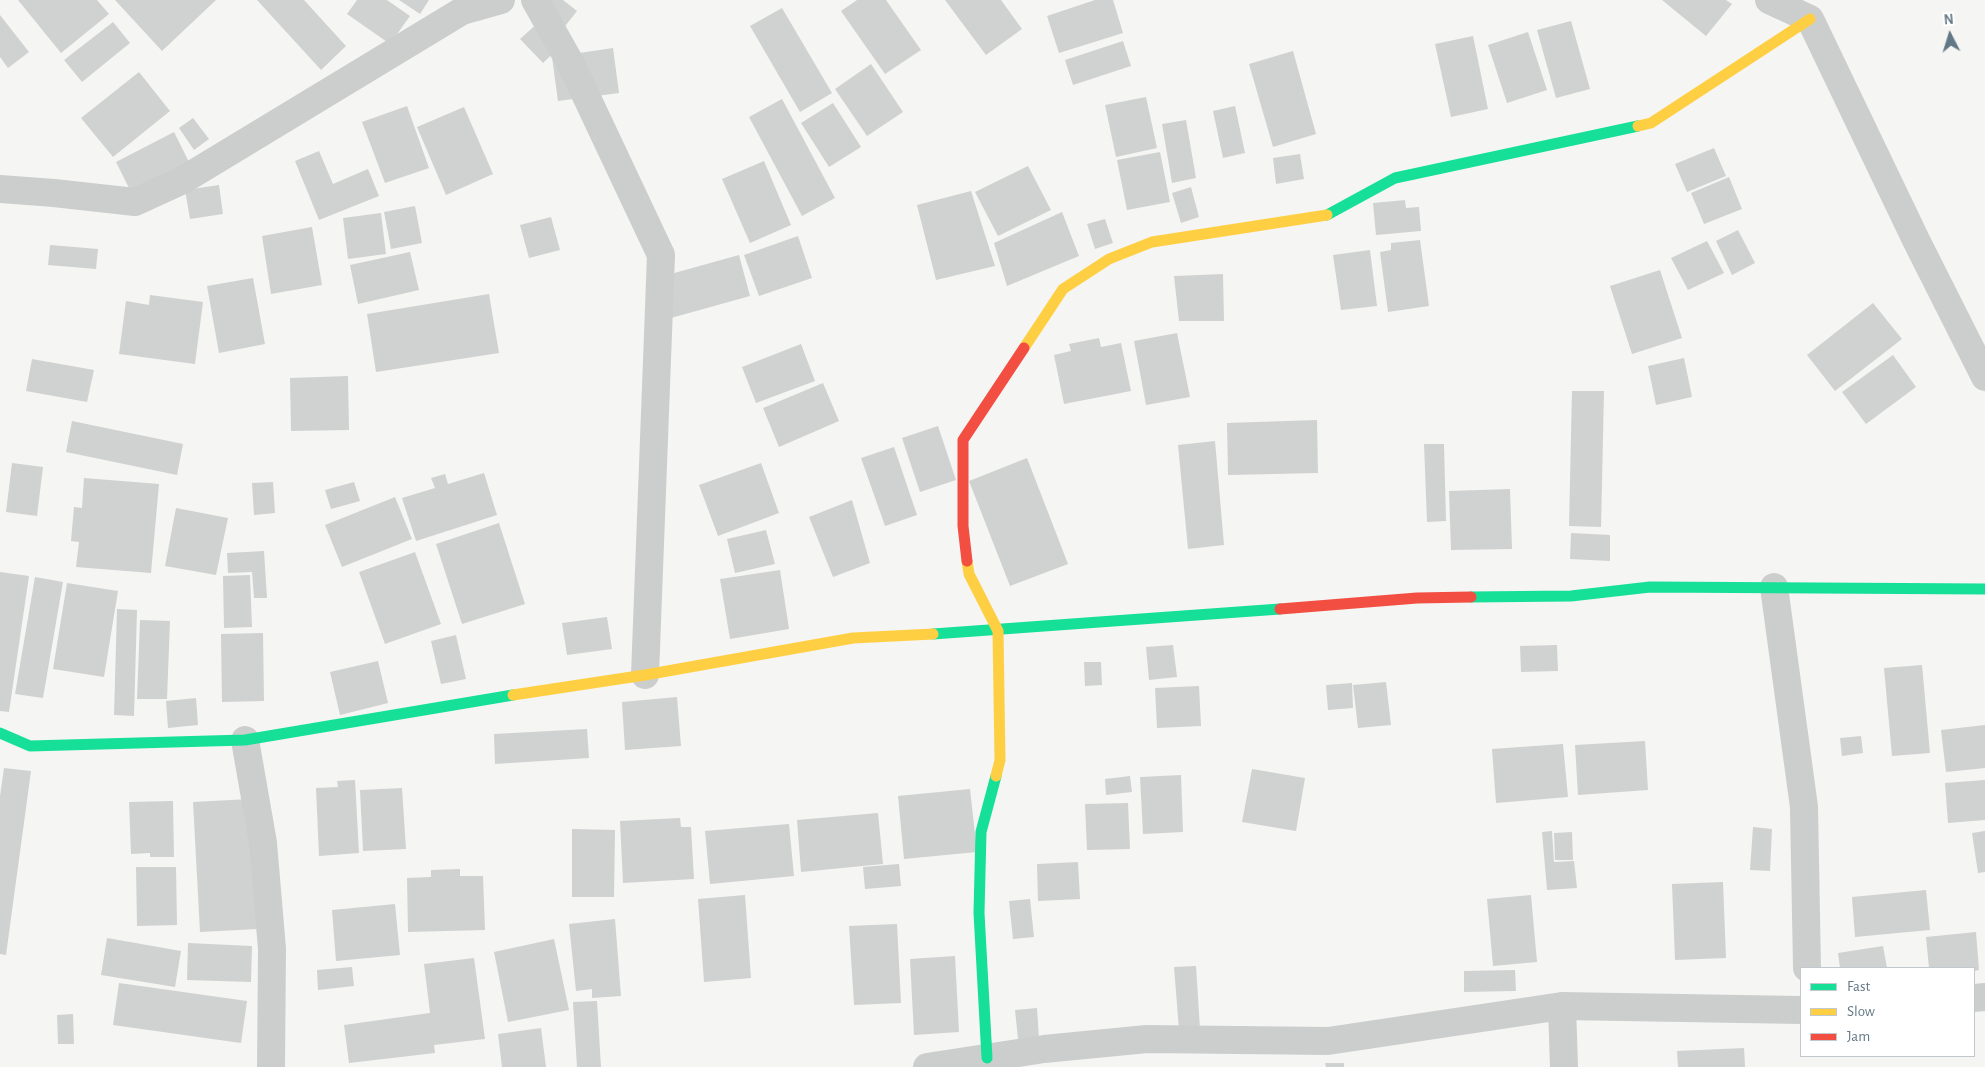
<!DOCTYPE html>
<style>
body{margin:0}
#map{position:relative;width:1985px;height:1067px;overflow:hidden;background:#f5f5f3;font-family:"Alegreya Sans",sans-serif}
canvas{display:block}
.legend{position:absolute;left:1800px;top:967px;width:175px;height:90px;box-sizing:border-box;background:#fff;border:1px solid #c1c9ce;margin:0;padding:6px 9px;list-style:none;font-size:15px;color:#637885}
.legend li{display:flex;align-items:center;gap:10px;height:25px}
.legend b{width:25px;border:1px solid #c1c9ce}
.north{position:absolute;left:1925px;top:10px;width:50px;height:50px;-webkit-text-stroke:4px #fff;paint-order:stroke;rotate:355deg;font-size:14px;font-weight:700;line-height:20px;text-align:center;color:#637885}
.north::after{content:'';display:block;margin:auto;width:18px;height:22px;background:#637885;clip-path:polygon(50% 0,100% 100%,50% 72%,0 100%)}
</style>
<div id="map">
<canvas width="1985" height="1067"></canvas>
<ul class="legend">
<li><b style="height:6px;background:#16e098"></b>Fast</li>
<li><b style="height:6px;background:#ffcf43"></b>Slow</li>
<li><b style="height:6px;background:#f24e42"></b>Jam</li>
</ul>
<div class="north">N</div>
</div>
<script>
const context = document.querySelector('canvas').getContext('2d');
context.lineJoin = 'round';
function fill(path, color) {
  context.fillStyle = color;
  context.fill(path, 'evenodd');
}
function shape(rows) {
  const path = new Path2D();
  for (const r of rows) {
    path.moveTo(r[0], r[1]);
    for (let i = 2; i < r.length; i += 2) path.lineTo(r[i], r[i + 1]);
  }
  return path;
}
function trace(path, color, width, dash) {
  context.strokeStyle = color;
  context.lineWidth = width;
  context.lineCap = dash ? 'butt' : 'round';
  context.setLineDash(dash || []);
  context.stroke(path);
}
fill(shape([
 [18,0,97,0,109,14,61,53],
 [115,0,216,0,162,51],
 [257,0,304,0,346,46,321,70],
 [357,0,387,0,410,16,390,44,347,14],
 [399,0,429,0,420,14],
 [546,0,563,0,577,11,562,30],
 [857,0,886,0,921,50,885,74,841,11],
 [945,0,1001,0,1022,29,986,55],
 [1095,0,1113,0,1123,33,1059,53,1047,16],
 [1662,0,1726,0,1732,4,1706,36],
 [782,8,832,93,800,112,750,26],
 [0,15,29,52,8,68,0,57],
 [540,21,562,45,543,63,520,39],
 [1571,21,1590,89,1556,98,1537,30],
 [113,22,130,43,82,82,64,60],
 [1528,32,1547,90,1507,103,1488,45],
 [1473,36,1488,109,1451,117,1435,44],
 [1123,41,1131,66,1073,85,1065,60],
 [613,48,619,93,558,101,552,57],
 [1293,51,1316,134,1273,147,1249,64],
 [871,64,903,112,867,136,835,89],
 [139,72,170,111,113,157,81,118],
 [1146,97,1157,148,1116,157,1105,105],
 [782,99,835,198,802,216,749,117],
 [833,103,861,147,829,167,801,123],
 [407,106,429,168,385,183,362,122],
 [1235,106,1245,153,1223,158,1213,111],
 [464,107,493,174,446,195,417,127],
 [193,118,209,139,194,150,179,128],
 [1186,120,1196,178,1172,183,1162,124],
 [174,132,190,164,132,194,116,162],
 [1714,148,1726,176,1687,192,1675,164],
 [319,151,333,184,368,169,379,196,319,220,295,161],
 [1160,152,1170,202,1127,210,1117,160],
 [1300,154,1304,179,1276,184,1273,158],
 [764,161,791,225,750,243,722,179],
 [1028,166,1051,210,998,236,975,192],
 [1729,177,1742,209,1704,224,1691,193],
 [219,185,223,214,190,219,185,190],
 [1191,187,1199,217,1181,223,1172,193],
 [971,191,995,266,936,280,917,205],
 [1405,200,1406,208,1419,207,1421,231,1376,235,1373,203],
 [415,206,422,243,391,249,384,212],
 [1062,212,1079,256,1007,286,994,243],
 [381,213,386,254,348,259,343,218],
 [551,217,560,250,529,258,520,225],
 [1105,219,1113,243,1095,249,1087,224],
 [312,227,322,285,271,294,262,236],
 [1738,230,1755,263,1732,275,1716,241],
 [798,236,812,278,759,296,744,255],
 [1420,240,1429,306,1388,312,1380,252,1391,250,1391,243],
 [1707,241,1724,273,1688,290,1671,258],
 [50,245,98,249,96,269,48,265],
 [1370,250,1377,306,1341,310,1333,255],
 [410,252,419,290,358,304,350,265],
 [739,255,750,296,671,318,660,277],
 [1660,270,1682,338,1632,354,1610,286],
 [1223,274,1224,321,1179,321,1174,276],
 [253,278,265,344,219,353,207,286],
 [489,294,499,353,376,372,367,314],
 [150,295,203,302,195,364,119,354,126,301,149,305],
 [1873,303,1902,339,1835,391,1807,355],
 [1177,333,1190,397,1146,405,1134,341],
 [1099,338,1101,347,1121,343,1131,391,1064,404,1054,355,1071,351,1069,344],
 [801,344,815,381,756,403,742,367],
 [1893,355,1916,387,1866,424,1842,392],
 [1684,358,1692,397,1656,405,1648,366],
 [32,359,94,370,87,402,26,391],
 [348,376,349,430,291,431,290,378],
 [823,383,839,421,779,447,763,408],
 [1572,391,1604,391,1601,527,1569,526],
 [1317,420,1318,473,1228,475,1227,423],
 [72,421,183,444,177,475,66,452],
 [938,426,956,480,920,492,902,438],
 [1215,441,1224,545,1188,549,1178,445],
 [1424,444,1444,444,1446,521,1427,522],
 [894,447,917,515,885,526,861,458],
 [1027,458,1068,564,1010,586,969,481],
 [12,463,43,467,37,516,6,512],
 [761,463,779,513,718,536,699,485],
 [484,473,497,515,416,541,402,498,435,488,431,478,445,474,448,484],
 [84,478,159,484,151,573,76,567,79,542,71,541,74,507,82,508],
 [273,482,275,513,254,515,252,483],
 [354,482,360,501,331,509,325,490],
 [1510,489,1512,549,1451,550,1449,491],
 [395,497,412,539,342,567,325,525],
 [852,500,870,563,833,577,809,517],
 [176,508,228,518,216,575,165,566],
 [499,523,525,604,462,624,436,544],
 [766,530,775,564,735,573,727,539],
 [1571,533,1610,535,1610,561,1570,559],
 [264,551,267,598,254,598,252,572,228,573,227,553],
 [415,552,441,624,385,644,359,572],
 [780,570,789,629,730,639,720,579],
 [0,572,29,576,9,712,0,711],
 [250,575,252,627,224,628,223,576],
 [35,577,63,582,43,698,15,694],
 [67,583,118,591,104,677,53,669],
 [117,609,137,610,134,716,114,715],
 [607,617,612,649,567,655,562,623],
 [140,620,170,621,167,699,137,699],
 [263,633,264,701,222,702,221,634],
 [456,635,466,679,441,684,431,641],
 [1173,645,1177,677,1149,680,1146,647],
 [1557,645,1558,671,1521,672,1520,646],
 [378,661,388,703,340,715,330,672],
 [1084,662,1101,662,1102,685,1085,686],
 [1922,665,1930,753,1892,756,1884,668],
 [1386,682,1391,725,1358,728,1353,685],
 [1352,683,1353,708,1328,710,1326,685],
 [1199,686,1201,726,1157,728,1155,688],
 [677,697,681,746,625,750,622,702],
 [196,698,198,725,168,728,166,701],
 [1985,725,1985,768,1946,772,1941,730],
 [587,729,589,758,495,764,494,734],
 [1861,736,1863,753,1842,756,1840,738],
 [1645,741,1648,790,1578,795,1575,745],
 [1563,744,1568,797,1496,803,1492,749],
 [4,768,31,771,6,955,0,954,0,796],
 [1252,769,1305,778,1296,831,1242,822],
 [1181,775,1183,832,1143,834,1140,777],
 [1130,776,1132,792,1106,795,1105,779],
 [355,780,359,853,319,856,316,788,338,787,337,781],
 [1985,780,1985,820,1948,823,1945,783],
 [402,788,406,849,363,851,360,790],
 [970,789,977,852,904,859,898,796],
 [250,799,257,929,200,932,193,802],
 [173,801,174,857,150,857,150,853,131,854,129,802],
 [1128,803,1130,849,1087,850,1085,804],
 [878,813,883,864,801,872,797,820],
 [680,818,681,827,691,827,694,879,623,883,620,821],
 [789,824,794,876,710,884,705,831],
 [1753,827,1772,829,1770,871,1750,870],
 [572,829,615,830,614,897,572,897],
 [1552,831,1554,862,1574,861,1577,888,1547,890,1542,832],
 [1985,831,1985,872,1978,873,1972,833],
 [1572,832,1573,860,1555,860,1554,833],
 [1078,862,1080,899,1038,901,1037,864],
 [899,864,901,886,865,889,863,867],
 [136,867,176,867,177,925,137,926],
 [460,869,460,876,483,876,485,930,408,932,407,878,431,877,431,870],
 [1723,882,1726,958,1675,960,1672,884],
 [1926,890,1930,930,1855,937,1852,897],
 [745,895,751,978,704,982,698,899],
 [1531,895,1537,962,1493,966,1487,899],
 [1030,899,1034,937,1013,939,1009,901],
 [395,904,400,955,336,961,332,910],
 [615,919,621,996,592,998,592,989,576,991,569,924],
 [897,924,901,1003,854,1005,849,926],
 [1976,932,1979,970,1974,971,1974,968,1929,968,1926,937],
 [107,938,181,951,175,987,101,975],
 [554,939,569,1010,508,1022,494,952],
 [188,943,252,946,251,982,187,980],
 [1883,946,1887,968,1840,968,1838,953],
 [955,956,959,1032,914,1035,910,959],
 [474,958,485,1039,434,1045,435,1053,349,1063,344,1025,430,1013,424,964],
 [1196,966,1200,1029,1179,1030,1174,967],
 [352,967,354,986,318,990,317,970],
 [1515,970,1516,991,1464,992,1464,971],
 [119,983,247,1001,241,1043,113,1025],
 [597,1001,601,1067,577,1067,573,1002],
 [1037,1008,1039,1038,1018,1039,1015,1010],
 [73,1014,74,1044,58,1044,57,1015],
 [541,1028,546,1067,502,1067,498,1034],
 [1744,1048,1745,1067,1678,1067,1677,1051],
 [1325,1063,1344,1063,1344,1067,1326,1067]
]), '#d0d1d1');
trace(shape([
 [535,0,571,64,661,255,645,675],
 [1769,0,1810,19,1916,240,1985,377],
 [0,189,54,193,135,202,183,180,462,11,501,0],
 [1774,587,1804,807,1807,968],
 [245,740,263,843,272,949,271,1067],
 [1974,998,1985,997],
 [1562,1006,1564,1067],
 [927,1067,1044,1049,1147,1039,1328,1041,1562,1006,1801,1010]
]), '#cccece', 28);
trace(shape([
 [1327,215,1395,178,1638,126],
 [1471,597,1571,596,1650,587,1985,589],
 [933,634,1280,609],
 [0,733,30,746,245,740,513,695],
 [987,1058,979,913,981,832,996,776]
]), '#16e098', 11);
trace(shape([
 [1638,126,1651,123,1810,19],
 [1024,348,1063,289,1109,259,1152,242,1327,215],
 [967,561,969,574,998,631,1000,760,996,776],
 [513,695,645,675,853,638,933,634]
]), '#ffcf43', 11);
trace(shape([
 [967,561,963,526,963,440,1024,348],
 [1280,609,1417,598,1471,597]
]), '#f24e42', 11);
</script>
